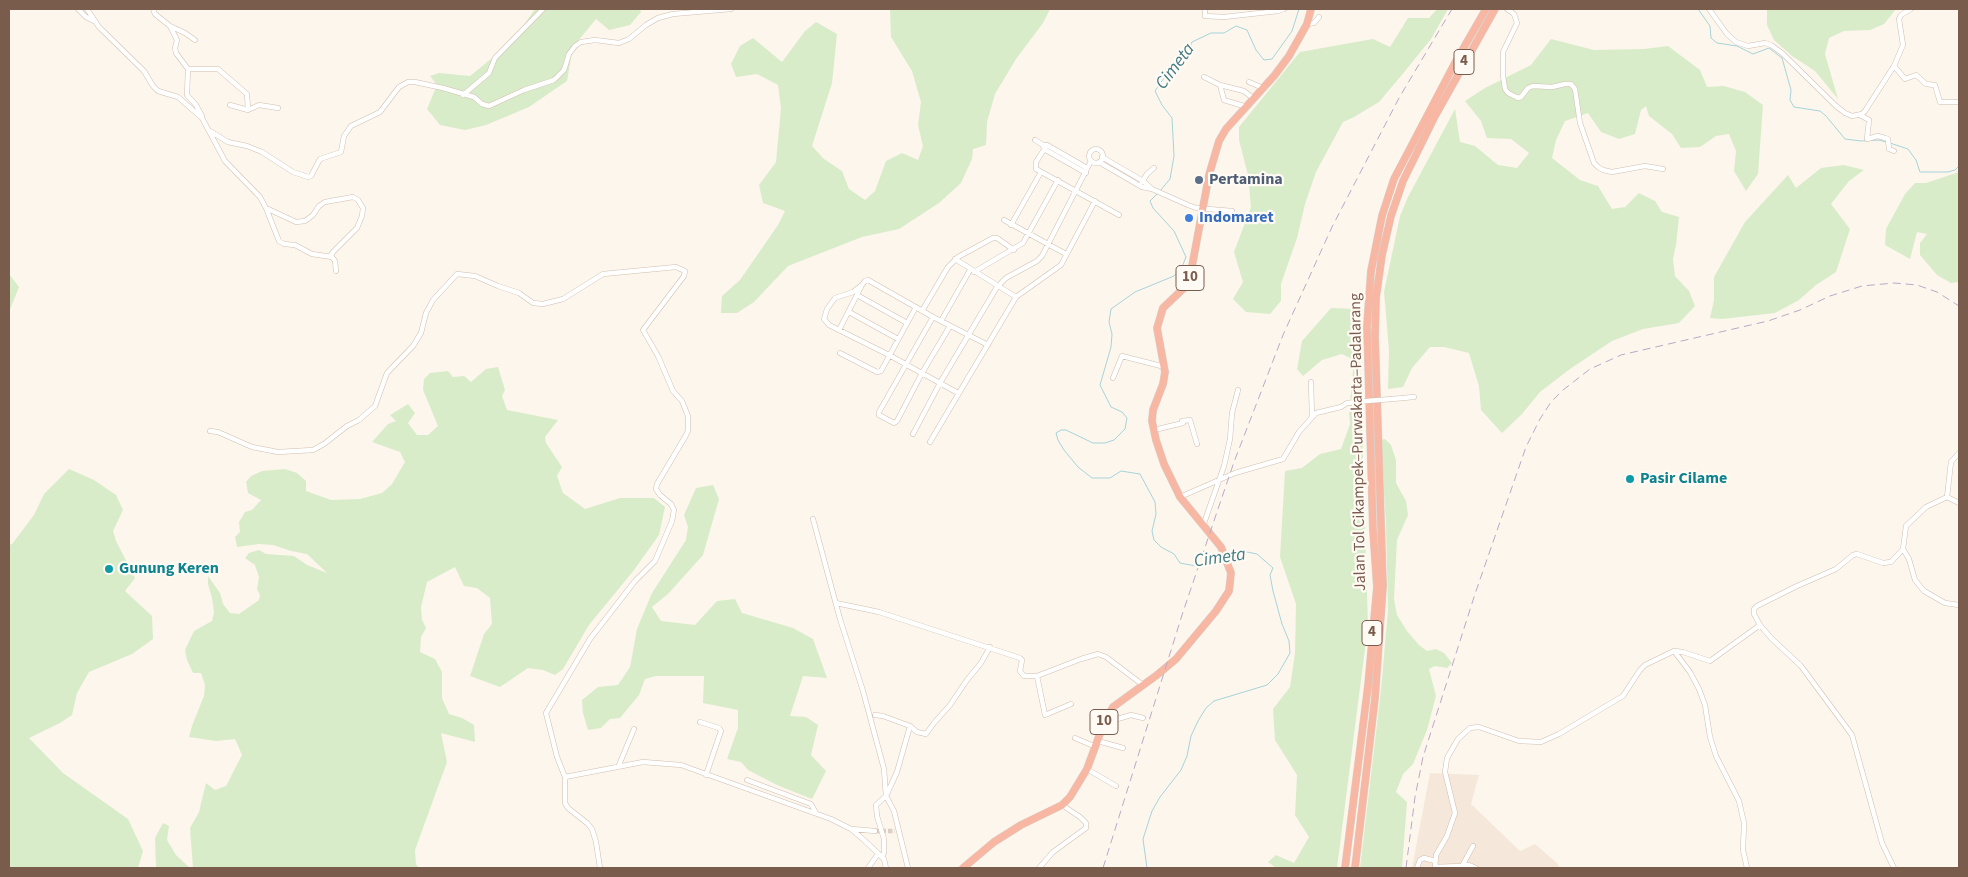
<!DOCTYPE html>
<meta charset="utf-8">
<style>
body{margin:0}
#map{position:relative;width:1968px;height:877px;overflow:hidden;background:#fdf6ec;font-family:"Source Sans 3",sans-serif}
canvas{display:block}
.frame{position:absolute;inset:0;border:10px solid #7a5c4d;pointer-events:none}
</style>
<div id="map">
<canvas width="1968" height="877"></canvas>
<div class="frame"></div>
</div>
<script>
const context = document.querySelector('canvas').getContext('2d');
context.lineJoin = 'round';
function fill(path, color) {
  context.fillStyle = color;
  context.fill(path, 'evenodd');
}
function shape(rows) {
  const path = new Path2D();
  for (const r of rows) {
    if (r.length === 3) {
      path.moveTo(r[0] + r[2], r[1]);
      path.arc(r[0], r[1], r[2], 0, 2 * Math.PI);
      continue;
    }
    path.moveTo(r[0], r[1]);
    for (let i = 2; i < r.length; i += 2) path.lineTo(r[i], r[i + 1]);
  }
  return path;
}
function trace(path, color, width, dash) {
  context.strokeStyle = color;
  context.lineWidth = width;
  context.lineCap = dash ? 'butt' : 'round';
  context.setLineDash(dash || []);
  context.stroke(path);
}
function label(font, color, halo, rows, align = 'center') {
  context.font = font + ' "Source Sans 3",sans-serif';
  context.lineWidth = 4.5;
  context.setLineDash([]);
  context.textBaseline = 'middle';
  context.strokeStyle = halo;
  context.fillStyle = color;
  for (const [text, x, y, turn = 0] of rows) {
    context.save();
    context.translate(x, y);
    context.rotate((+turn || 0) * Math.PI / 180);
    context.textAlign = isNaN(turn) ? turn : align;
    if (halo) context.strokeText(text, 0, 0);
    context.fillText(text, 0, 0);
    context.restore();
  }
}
fill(shape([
 [1430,773,1479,775,1471,804,1520,851,1535,844,1557,863,1560,868,1412,868]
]), '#f5e8da');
fill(shape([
 [535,9,640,9,641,12,630,25,609,30,596,19,573,47,567,81,529,107,486,125,465,130,440,125,427,109,437,85,430,76,439,73,470,76,502,50,519,32],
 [890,9,1050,9,1043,23,1016,59,995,94,987,122,986,145,973,149,972,159,961,183,939,203,899,229,862,237,788,266,754,302,737,313,721,313,722,296,740,280,778,225,785,211,763,203,759,185,776,162,781,108,778,85,757,74,736,77,731,64,740,46,753,38,782,62,805,31,816,22,837,34,832,83,812,146,824,159,842,171,849,189,865,200,875,191,886,161,902,153,918,160,923,146,918,125,921,102,912,71,891,37],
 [1437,9,1448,9,1431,39,1401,76,1379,102,1354,117,1343,122,1316,172,1305,204,1297,238,1281,284,1281,301,1270,314,1246,312,1233,299,1243,282,1234,252,1251,207,1248,175,1239,140,1239,127,1300,52,1373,39,1390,47,1408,18,1429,18],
 [1767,9,1896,9,1884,24,1870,30,1844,31,1829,38,1825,54,1838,99,1815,71,1792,56,1774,40,1767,25],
 [1551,39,1594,50,1644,49,1668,46,1700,70,1707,87,1724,86,1745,92,1763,105,1758,174,1746,191,1734,171,1736,151,1729,134,1716,136,1700,147,1681,148,1672,134,1649,116,1646,106,1641,110,1635,134,1619,139,1601,132,1588,113,1565,121,1556,140,1552,158,1580,180,1598,186,1612,209,1625,207,1639,193,1655,201,1662,212,1679,217,1676,245,1673,259,1675,276,1689,291,1695,306,1679,323,1643,329,1612,341,1570,369,1540,392,1522,414,1502,433,1481,410,1479,386,1469,353,1444,347,1430,347,1412,368,1403,387,1388,389,1389,350,1384,292,1400,216,1408,197,1455,109,1460,142,1475,146,1498,165,1517,168,1529,153,1511,139,1487,138,1481,121,1465,101,1485,88,1531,65],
 [1844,165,1864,170,1849,181,1831,204,1850,229,1836,272,1816,285,1799,300,1775,313,1722,319,1710,318,1714,300,1714,277,1745,222,1788,175,1796,188,1821,168],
 [1959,172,1959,282,1951,283,1937,275,1920,255,1920,243,1927,234,1917,232,1910,259,1885,245,1886,229,1905,194,1915,183,1926,183],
 [9,274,19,287,9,312],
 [1331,308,1356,309,1360,366,1368,625,1337,868,1276,868,1268,862,1276,855,1294,863,1309,837,1295,815,1297,775,1275,740,1273,709,1290,687,1295,653,1296,604,1280,557,1285,471,1302,468,1320,454,1341,449,1350,424,1349,412,1354,360,1342,354,1322,360,1303,376,1297,369,1302,341],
 [498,367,505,390,502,396,507,410,558,420,545,437,546,443,562,467,557,476,563,493,585,509,620,498,654,498,665,507,659,535,634,570,589,625,563,669,555,675,543,670,528,668,500,687,470,676,484,634,492,624,490,598,477,588,464,586,455,567,427,582,421,607,422,620,426,628,421,637,420,652,435,659,442,672,442,698,449,714,462,718,474,725,475,742,441,733,447,762,415,850,416,864,419,868,193,868,190,828,199,812,206,783,215,790,226,786,242,755,235,739,216,741,189,737,192,726,204,696,205,685,201,673,193,673,187,660,185,650,194,631,212,621,214,612,212,598,208,584,208,576,220,593,223,604,230,613,239,614,259,600,260,595,257,589,259,577,255,565,245,558,249,553,259,550,266,554,294,556,307,565,327,573,307,554,291,551,273,545,259,544,237,547,235,537,240,532,239,522,245,512,252,510,261,500,248,493,246,482,251,476,262,471,285,469,297,473,306,481,306,491,331,500,360,499,382,493,392,484,405,462,400,452,372,442,388,424,396,421,390,415,408,404,415,413,408,423,417,435,428,435,438,426,423,390,424,379,430,373,448,371,453,377,464,376,471,382,486,369],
 [1385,439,1391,445,1396,460,1396,483,1406,501,1408,515,1397,540,1394,599,1397,615,1407,631,1419,645,1427,651,1436,649,1444,653,1452,663,1447,668,1435,666,1429,669,1436,696,1427,730,1413,764,1403,774,1396,792,1407,802,1402,868,1360,868,1381,690,1388,610,1386,526,1381,440],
 [69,469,94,480,116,495,123,510,113,531,116,541,135,578,125,591,152,616,153,639,132,654,89,672,77,693,72,715,60,723,29,738,63,773,128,819,143,851,138,868,9,868,9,545,12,544,34,515,44,494],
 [713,485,719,499,703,555,668,594,652,607,661,621,695,625,717,601,735,599,742,613,793,628,813,639,827,678,803,676,790,716,806,717,818,725,811,755,826,771,812,799,777,785,748,770,741,762,727,759,738,728,738,710,703,703,704,676,656,676,645,679,639,695,620,718,610,719,601,728,588,730,583,713,582,700,598,687,618,685,630,667,637,629,652,593,686,540,688,527,684,515,696,488],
 [163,823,169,826,167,840,176,855,190,868,156,868,155,838]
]), '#d8ecc9');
trace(shape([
 [1698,9,1710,26,1711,38,1717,43,1737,46,1753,54,1769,48,1782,58,1791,90,1790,100,1794,107,1820,111,1826,116,1845,139,1861,141,1879,140,1886,142],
 [1959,138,1959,157],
 [1890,143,1908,149,1916,160,1920,172,1948,172,1955,170,1959,166],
 [1160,191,1170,179,1174,156,1172,118,1162,105,1155,91,1164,78,1185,59,1192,42,1211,33,1224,33,1236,26,1247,30,1256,50,1264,60,1272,59,1292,31,1299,9],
 [1157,194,1150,201,1153,208,1174,231,1186,257,1182,267,1174,276,1135,292,1111,309,1109,322,1112,334,1111,347,1100,385,1111,407,1122,412,1127,418,1125,429,1114,440,1105,443,1093,443,1066,430,1061,430,1056,433,1058,440,1064,450,1078,467,1092,478,1110,478,1121,471,1140,474,1155,502,1156,514,1152,531,1154,540,1161,547,1174,554,1180,563,1196,566,1222,558],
 [1147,868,1143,839,1152,811,1160,797,1181,770,1187,756,1191,736,1198,721,1206,708,1214,701,1267,685,1278,674,1290,653,1289,641,1282,624,1273,591,1270,575,1273,568,1257,554,1247,552,1228,556]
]), '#a5d3da', 1);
trace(shape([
 [875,831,895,831]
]), '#dcd0c4', 4.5, [4.5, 2]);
const minor = shape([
 [78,9,86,17,94,21],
 [87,9,99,27,144,71,153,86,158,91,178,97,202,118,225,161,260,197,266,208,279,241,284,244,295,245,312,254,332,257,335,261,336,271],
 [153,9,155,14,170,26,185,33,195,40],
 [1205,9,1205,16,1224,17,1278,11,1284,9],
 [1507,9,1514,14,1517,23,1503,52,1503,76,1505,89,1508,93,1518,98,1521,97,1528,88,1533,86,1552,87,1565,84,1571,84,1575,89,1580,123,1594,163,1598,167,1603,170,1612,172,1645,166,1663,169],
 [1709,9,1727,34,1736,42,1748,46,1765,43,1771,45,1782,53,1836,106,1845,113,1852,116,1862,114,1865,111,1894,66,1903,45,1899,19,1901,15,1911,9],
 [1307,24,1314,23,1319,17],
 [170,26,177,40,175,48,176,53,188,69,187,95,196,105,202,116],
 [1894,66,1905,79,1916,75,1926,84,1935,85,1940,102,1959,102],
 [188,69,218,69,247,94,248,110,259,105,278,108],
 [1204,77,1220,85,1244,91,1254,99],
 [1249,82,1263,88],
 [1220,85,1224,100,1247,107],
 [463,95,489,73,495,58,543,9],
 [230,105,248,110],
 [1860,115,1869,120,1867,139,1878,136,1885,138,1888,139,1889,149,1894,151],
 [210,131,228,142,247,146,262,152,293,172,308,177,311,176,320,159,341,152,344,136,351,126,380,112,399,87,408,82,415,82,443,88,474,97,482,104,489,106,524,90,554,80,564,70,569,54,575,46,581,42,595,40,619,43,629,39,646,25,658,18,673,14,731,9],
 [1035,140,1043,145,1044,149,1086,173],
 [1044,145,1047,145,1087,168],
 [1047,145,1036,162,1036,169,1119,215],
 [1096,156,7],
 [1102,157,1143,181,1152,189],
 [1099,162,1142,187,1152,189,1188,205,1196,208,1232,211],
 [1142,182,1147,174,1154,168],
 [266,208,296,222,305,221,313,215,319,206,325,202,353,197,358,200,363,208,362,216,357,228,333,252,330,257],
 [1004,220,1066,254],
 [1011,225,1041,172],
 [955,259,1016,297],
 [974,272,1023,243,1058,180],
 [857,295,907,323],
 [922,311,948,267,958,257,993,238,997,238,1014,250],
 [849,312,898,339],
 [933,317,879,412,879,415,894,423,897,421,922,373,950,326],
 [941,321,970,270],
 [839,330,861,287],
 [840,353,877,372,881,371,916,307],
 [1113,378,1122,356,1165,367],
 [1311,382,1312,417],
 [958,393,889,355,829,325,824,319,827,309,835,298,853,292,862,285,865,281,868,280,933,317,988,345],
 [1392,399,1414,397],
 [1154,430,1183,423,1182,421,1190,420,1197,444],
 [210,431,218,432,252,447,278,452,313,450,324,444,347,426,359,420,375,406,387,373,413,346,421,333,426,313,433,300,457,274,475,276,498,286,519,293,533,303,543,304,563,299,603,274,676,267,685,271,684,276,643,330,658,356,673,391,682,401,688,416,688,431,685,437,657,484,656,489,660,495,671,504,674,510,672,521,655,561,635,581,590,639,546,713,557,757,565,777,565,803,568,808,587,823,592,829,596,842,600,868],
 [913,434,940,383,997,287,1006,278,1037,261,1042,256,1091,161],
 [930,442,1016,297,1061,265,1095,201],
 [1180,497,1235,473,1283,459,1299,432,1316,413,1341,407,1347,403,1367,401],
 [1947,497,1959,503],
 [813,519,840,619,863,691,884,769,886,796,894,811,908,868],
 [1203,526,1224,466,1230,439,1232,413,1238,390],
 [1903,549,1909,559,1915,580,1924,591,1945,603,1959,605],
 [836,603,879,612,1020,658,1022,660,1020,671,1024,676,1037,676,1081,659,1098,654,1106,657,1143,685],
 [1674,651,1690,672,1699,689,1705,705,1710,737,1716,756,1739,801,1744,823,1743,850,1747,868],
 [1037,676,1045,715,1071,704],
 [875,715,883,716,910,726,917,732,926,734,934,723,950,705,967,680,981,663,990,647],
 [1105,720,1114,720,1131,715,1143,718],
 [700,722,719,728,721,731,706,775],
 [1075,738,1096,747],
 [1098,741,1123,748],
 [619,765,634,729],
 [1087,769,1116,786],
 [565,777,643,762,681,765,831,819,851,829,864,840,884,859,886,868],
 [747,780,811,804,816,813],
 [852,829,875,831],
 [882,857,884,853,884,839,877,816,876,805,886,796,897,772,910,726],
 [1463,865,1469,865,1476,868],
 [1435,867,1462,866,1473,846],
 [868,868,878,854],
 [1039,868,1053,852,1086,828,1086,823,1080,817,1062,805],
 [1417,868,1420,860,1424,858,1435,861],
 [1435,868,1436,855,1447,836,1455,813,1445,772,1447,758,1458,739,1470,728,1479,727,1519,741,1541,742,1559,734,1623,696,1640,670,1645,665,1674,651,1683,652,1710,661,1760,625],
 [1894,868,1882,843,1852,735,1801,666,1771,638,1760,625,1754,614,1754,609,1757,606,1797,586,1836,569,1853,555,1857,554,1883,563,1891,562,1903,549,1906,526,1926,507,1947,497,1951,462,1959,453]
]);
const highway = shape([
 [963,868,994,842,1021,825,1062,805,1070,797,1087,769,1105,720,1113,707,1157,675,1176,659,1216,611,1229,591,1231,573,1221,547,1180,497,1164,464,1156,440,1152,421,1153,410,1163,384,1165,372,1157,328,1163,308,1185,287,1190,277,1209,175,1219,141,1226,129,1274,76,1289,56,1307,24,1311,9],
 [1345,868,1368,686,1377,587,1373,530,1367,326,1371,271,1382,216,1394,179,1456,61,1486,9],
 [1355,868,1375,698,1383,586,1375,337,1376,298,1382,255,1391,216,1403,181,1435,116,1495,9]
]);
trace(minor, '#d1beb0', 5.5);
trace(highway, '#dad1cd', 8);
trace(minor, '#fff', 4.5);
trace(highway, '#f7b7a3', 7);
trace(shape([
 [1103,868,1183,612,1234,462,1283,335,1332,227,1399,98,1452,9],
 [1406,868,1415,797,1423,757,1475,594,1526,447,1540,419,1551,402,1563,390,1590,369,1621,355,1768,321,1800,310,1830,296,1862,286,1894,283,1917,285,1937,292,1959,306]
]), '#b9a8c9', 1, [8, 5]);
const minorBridge = shape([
 [1367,401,1392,399]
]);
trace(minorBridge, '#d1beb0', 5.5, []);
trace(minorBridge, '#fff', 4.5);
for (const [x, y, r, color] of [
 [1199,180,5,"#5c6f8a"],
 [1189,218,5,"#3f7fe0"],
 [1630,479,5,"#0f9aa8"],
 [109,569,5,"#0f9aa8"]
]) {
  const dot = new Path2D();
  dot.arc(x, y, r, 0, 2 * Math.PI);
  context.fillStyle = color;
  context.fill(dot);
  trace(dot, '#fffaf3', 2);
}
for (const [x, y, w] of [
 [1464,62,20],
 [1190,278,28],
 [1372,633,20],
 [1104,722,28]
]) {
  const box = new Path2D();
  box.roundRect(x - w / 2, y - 12.5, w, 25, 4);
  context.fillStyle = '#fffaf3';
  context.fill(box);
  trace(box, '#7a5c4d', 1);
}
label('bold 15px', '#7a5c4d', null, [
 ["4",1464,62],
 ["10",1190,278],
 ["4",1372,633],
 ["10",1104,722]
]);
label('bold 16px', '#4e5e75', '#fffaf3', [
 ["Pertamina",1209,180]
], 'left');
label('bold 16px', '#366cbe', '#fffaf3', [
 ["Indomaret",1199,218]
], 'left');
label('16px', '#7a5c4d', '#fffaf3', [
 ["Jalan Tol Cikampek–Purwakarta–Padalarang",1359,442,-91]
]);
label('bold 16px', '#0d838f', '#fffaf3', [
 ["Pasir Cilame",1640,479],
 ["Gunung Keren",119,569]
], 'left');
label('italic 18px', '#437c86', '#fffaf3', [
 ["Cimeta",1176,67,-53],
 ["Cimeta",1220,559,-8]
]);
</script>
